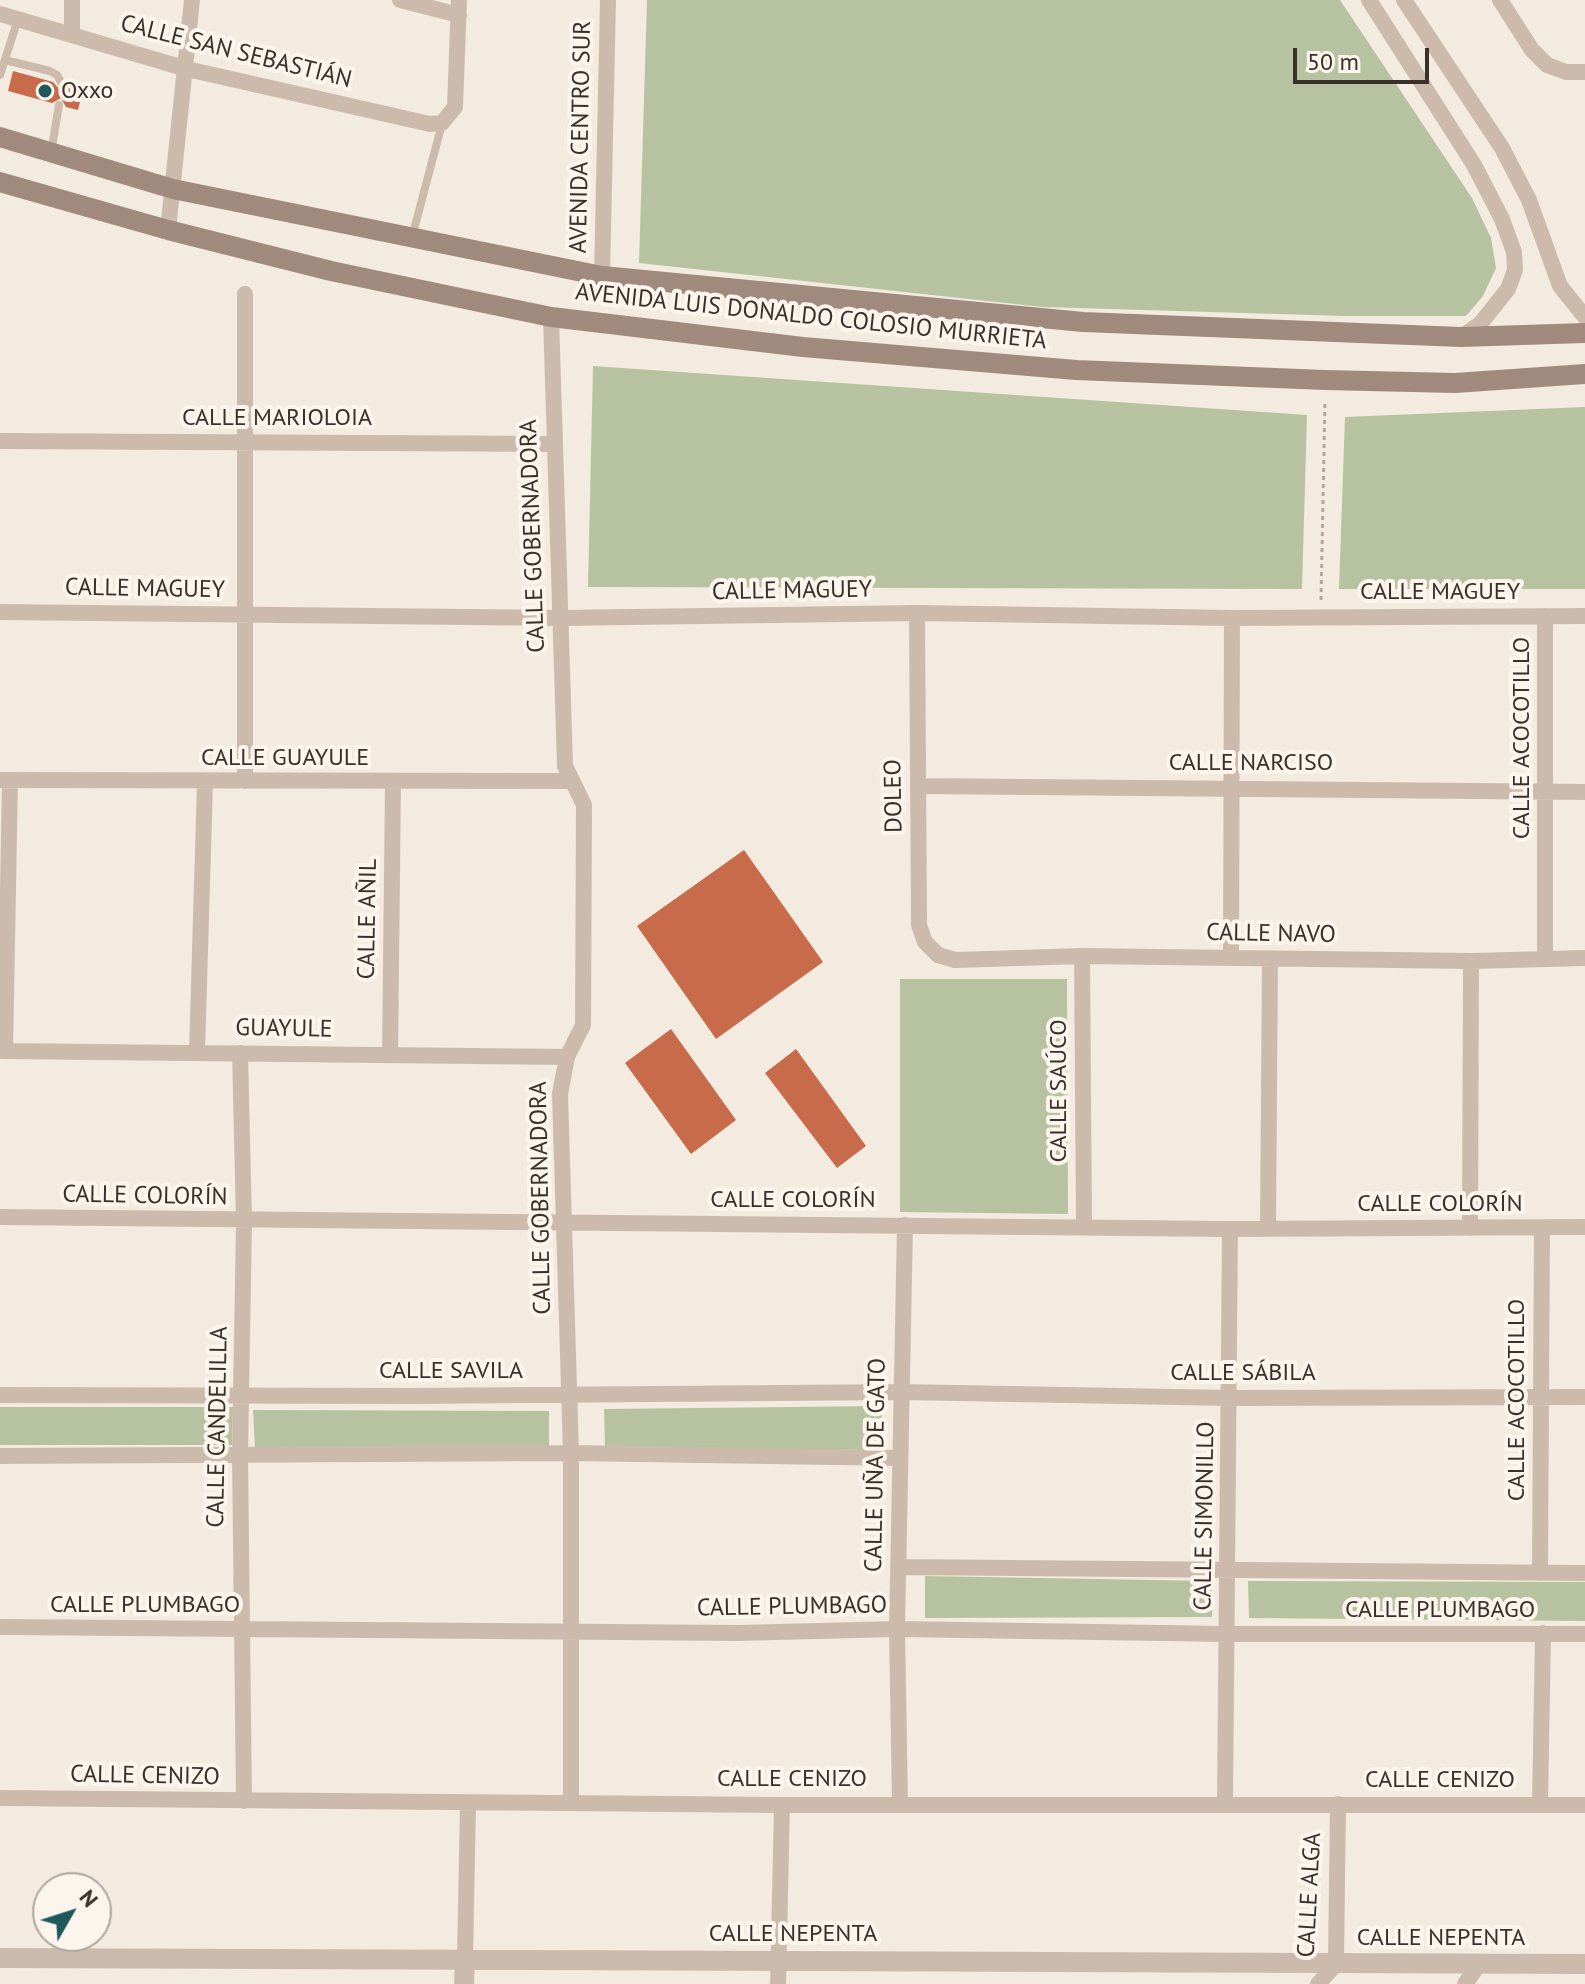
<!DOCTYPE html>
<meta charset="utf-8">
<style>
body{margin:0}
#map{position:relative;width:1585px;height:1984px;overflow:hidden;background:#f4ebe0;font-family:"PT Sans",sans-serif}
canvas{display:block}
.north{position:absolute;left:32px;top:1872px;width:80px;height:80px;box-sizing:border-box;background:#fbf5ed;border:2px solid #aea69f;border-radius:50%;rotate:51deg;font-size:22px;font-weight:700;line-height:32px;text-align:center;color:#3a302b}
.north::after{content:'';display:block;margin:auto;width:28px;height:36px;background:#1f585d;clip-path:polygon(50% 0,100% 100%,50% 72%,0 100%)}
.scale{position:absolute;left:1293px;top:48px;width:136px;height:36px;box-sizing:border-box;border:4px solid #3a302b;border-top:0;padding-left:10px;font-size:24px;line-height:28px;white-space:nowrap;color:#3a302b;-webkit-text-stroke:6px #fbf5ed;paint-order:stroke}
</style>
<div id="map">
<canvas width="1585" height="1984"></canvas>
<div class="north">N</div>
<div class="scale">50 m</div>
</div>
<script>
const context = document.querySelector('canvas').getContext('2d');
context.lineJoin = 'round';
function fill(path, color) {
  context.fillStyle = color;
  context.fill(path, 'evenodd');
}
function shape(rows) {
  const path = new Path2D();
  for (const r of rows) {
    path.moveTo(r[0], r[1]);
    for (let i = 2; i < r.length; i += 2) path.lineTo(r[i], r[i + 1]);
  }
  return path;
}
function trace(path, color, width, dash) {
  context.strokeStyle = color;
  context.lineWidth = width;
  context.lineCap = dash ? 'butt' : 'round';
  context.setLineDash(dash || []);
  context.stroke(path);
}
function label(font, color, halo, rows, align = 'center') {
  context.font = font + ' "PT Sans",sans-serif';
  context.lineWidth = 8;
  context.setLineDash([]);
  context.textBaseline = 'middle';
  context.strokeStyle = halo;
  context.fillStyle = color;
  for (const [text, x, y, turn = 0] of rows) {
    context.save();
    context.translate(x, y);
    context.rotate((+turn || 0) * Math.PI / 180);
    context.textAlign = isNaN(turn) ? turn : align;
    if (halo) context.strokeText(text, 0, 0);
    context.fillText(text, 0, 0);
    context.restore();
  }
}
fill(shape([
 [647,0,1340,0,1472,198,1491,238,1496,268,1483,296,1466,316,1345,316,1042,307,639,263],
 [593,366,1307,415,1302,589,588,587],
 [1585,407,1585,589,1339,589,1345,417],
 [900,979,1067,979,1068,1214,900,1212],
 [882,1406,881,1450,605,1448,604,1409],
 [0,1407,233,1407,232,1445,0,1445],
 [253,1410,549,1411,549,1446,255,1448],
 [925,1576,1212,1581,1212,1617,925,1618],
 [1248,1581,1585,1582,1585,1621,1249,1618]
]), '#b7c3a0');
fill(shape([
 [13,71,53,82,61,91,69,86,83,90,78,110,66,107,61,98,52,103,8,91],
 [744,850,823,962,716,1039,637,926],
 [671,1029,736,1120,691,1154,625,1063],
 [796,1049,866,1146,837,1168,765,1073]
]), '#c76b4b');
trace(shape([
 [1321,600,1325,400]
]), '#b8a596', 3, [4, 4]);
trace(shape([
 [5,60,50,71,57,75,62,84],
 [0,75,18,19],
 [51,153,59,105],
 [412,237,442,124]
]), '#ccbbac', 8);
trace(shape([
 [400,0,459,15],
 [1369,0,1474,165,1502,219,1514,252,1515,270,1508,289,1480,324,1461,337],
 [1404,0,1502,148,1529,200,1560,286,1585,317],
 [1500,0,1532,50,1547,65,1566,72,1585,72],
 [0,14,187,69,430,124,442,123,455,107,459,0],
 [72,34,72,0],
 [168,230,192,0],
 [602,276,608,0],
 [245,294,245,781],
 [551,317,565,766,584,805,583,1025,567,1057,560,1094,571,1453,571,1801],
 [0,441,554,444],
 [0,612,561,618,917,613,1232,618,1585,616],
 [917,613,919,925,925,942,938,955,955,960,1082,956,1471,961,1585,958],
 [1545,616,1545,957],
 [0,780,571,781],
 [918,786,1585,792],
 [1082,956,1084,1225],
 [1231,957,1232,618],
 [0,1051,567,1057],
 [5,1051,10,780],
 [197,1052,205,783],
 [240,1053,244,1222,240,1455,244,1801],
 [390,1055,393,783],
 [0,1217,1230,1229,1585,1227],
 [1268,1228,1270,959],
 [1470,1228,1471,961],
 [0,1395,414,1396,901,1392,1231,1398,1585,1397],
 [0,1456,571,1453,900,1458],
 [899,1567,1585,1573],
 [1540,1573,1542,1228],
 [0,1627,737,1633,897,1629,1227,1634,1585,1634],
 [0,1798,782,1805,1585,1805],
 [900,1803,897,1629,905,1225],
 [1225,1804,1230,1229],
 [1540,1804,1543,1633],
 [465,1959,468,1803],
 [778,1984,782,1805],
 [1318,1984,1336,1964,1338,1804],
 [1465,1984,1480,1963]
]), '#ccbbac', 16);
trace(shape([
 [0,1958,1585,1964],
 [464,1984,465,1959]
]), '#ccbbac', 20);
trace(shape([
 [0,137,173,189,602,276,1083,322,1461,337,1585,333],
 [0,182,168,230,331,271,551,317,803,347,1076,370,1325,380,1455,383,1585,374]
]), '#a08a7d', 20);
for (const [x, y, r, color] of [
 [45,91,8,"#1f585d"]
]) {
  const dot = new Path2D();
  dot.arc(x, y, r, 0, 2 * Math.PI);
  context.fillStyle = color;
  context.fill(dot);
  trace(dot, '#fbf5ed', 3);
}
label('24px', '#3a302b', '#fbf5ed', [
 ["CALLE SAN SEBASTIÁN",236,52,14],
 ["AVENIDA CENTRO SUR",581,137,-89],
 ["AVENIDA LUIS DONALDO COLOSIO MURRIETA",811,317,6],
 ["CALLE MARIOLOIA",277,418],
 ["CALLE GOBERNADORA",533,536,-92],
 ["CALLE MAGUEY",145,589,1],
 ["CALLE MAGUEY",792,591,-1],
 ["CALLE MAGUEY",1440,592],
 ["CALLE ACOCOTILLO",1522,738,-90],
 ["CALLE GUAYULE",285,758],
 ["CALLE NARCISO",1251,763],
 ["DOLEO",894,796,-91],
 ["CALLE AÑIL",368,919,-89],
 ["CALLE NAVO",1271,934,1],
 ["GUAYULE",284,1029,1],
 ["CALLE SAÚCO",1059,1091,-90],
 ["CALLE COLORÍN",145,1196,1],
 ["CALLE GOBERNADORA",541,1198,-91],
 ["CALLE COLORÍN",793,1200],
 ["CALLE COLORÍN",1440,1204],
 ["CALLE SAVILA",451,1371],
 ["CALLE SÁBILA",1243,1373],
 ["CALLE ACOCOTILLO",1517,1400,-90],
 ["CALLE CANDELILLA",218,1427,-89],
 ["CALLE UÑA DE GATO",876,1465,-89],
 ["CALLE SIMONILLO",1205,1516,-89],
 ["CALLE PLUMBAGO",145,1605],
 ["CALLE PLUMBAGO",792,1607,-1],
 ["CALLE PLUMBAGO",1440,1610],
 ["CALLE CENIZO",145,1776,1],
 ["CALLE CENIZO",792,1779],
 ["CALLE CENIZO",1440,1780],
 ["CALLE ALGA",1310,1895,-87],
 ["CALLE NEPENTA",793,1934],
 ["CALLE NEPENTA",1441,1938]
]);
label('24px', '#3a302b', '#fbf5ed', [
 ["Oxxo",61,91]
], 'left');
</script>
